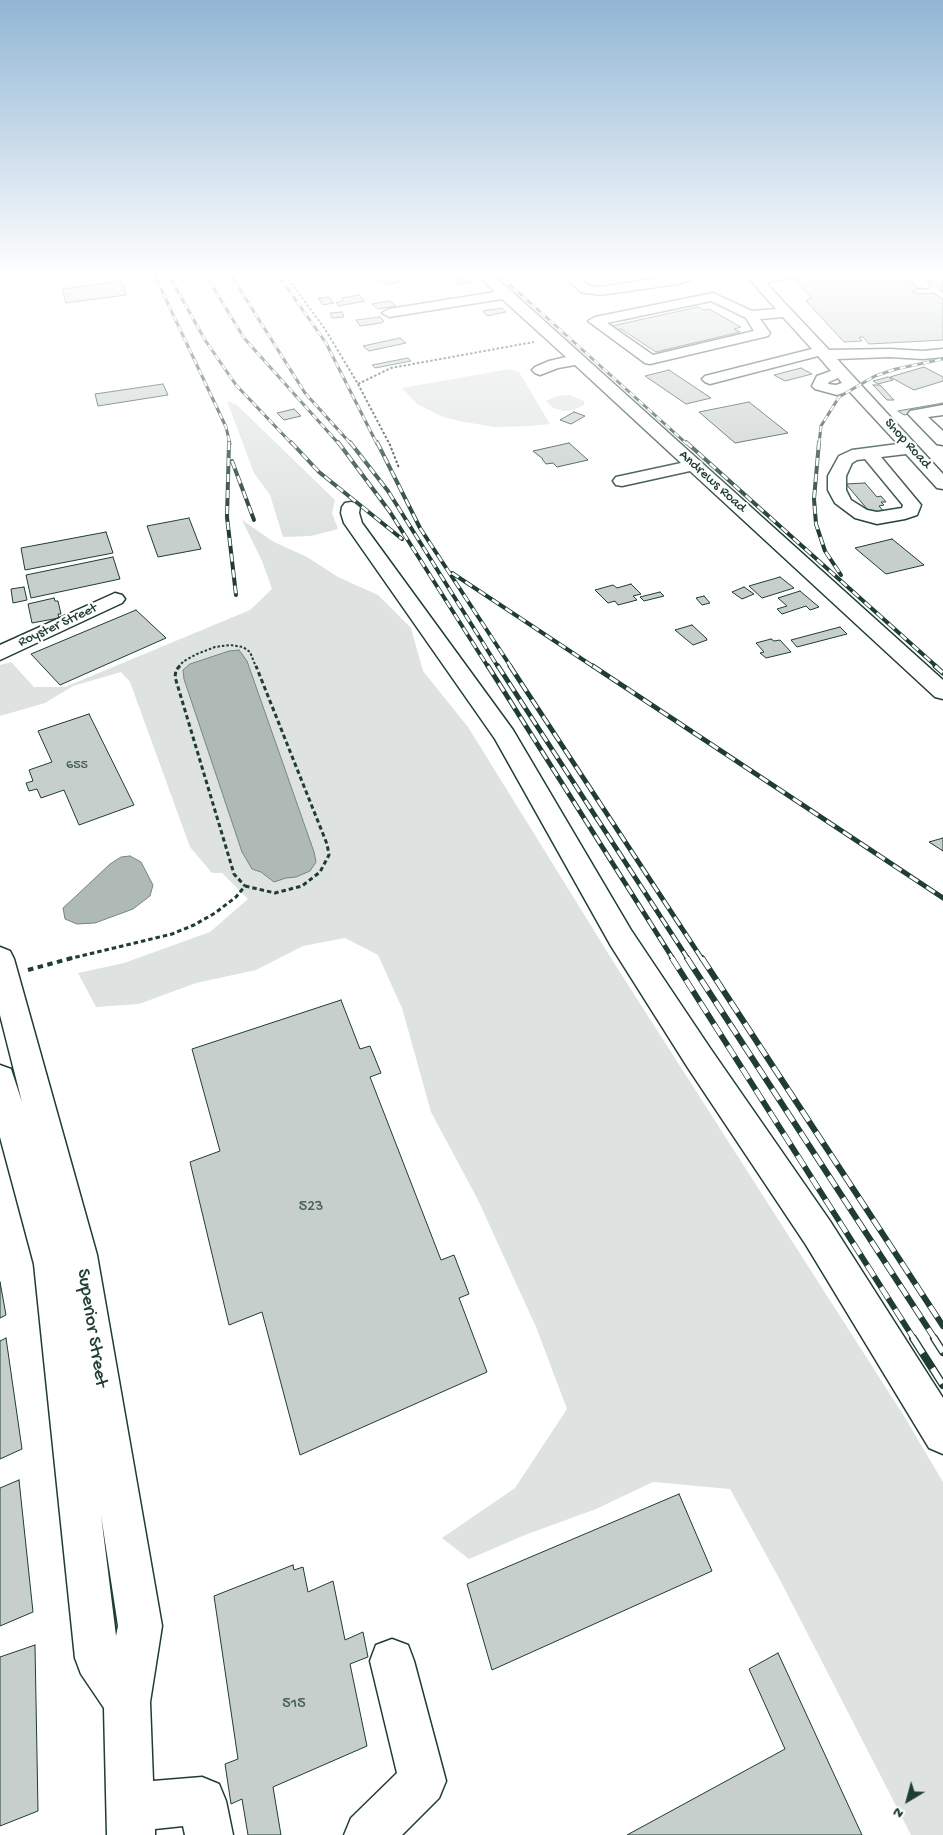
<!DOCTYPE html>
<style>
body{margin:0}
#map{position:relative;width:943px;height:1835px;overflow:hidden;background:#fff;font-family:"Gochi Hand",sans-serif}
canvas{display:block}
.north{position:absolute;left:883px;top:1775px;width:50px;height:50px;-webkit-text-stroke:4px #fff;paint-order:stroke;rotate:217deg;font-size:14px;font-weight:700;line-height:20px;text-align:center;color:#1f3d34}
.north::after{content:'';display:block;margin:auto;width:18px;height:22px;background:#1f3d34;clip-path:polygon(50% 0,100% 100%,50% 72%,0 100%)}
</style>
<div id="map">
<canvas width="943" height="1835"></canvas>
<div class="north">N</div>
</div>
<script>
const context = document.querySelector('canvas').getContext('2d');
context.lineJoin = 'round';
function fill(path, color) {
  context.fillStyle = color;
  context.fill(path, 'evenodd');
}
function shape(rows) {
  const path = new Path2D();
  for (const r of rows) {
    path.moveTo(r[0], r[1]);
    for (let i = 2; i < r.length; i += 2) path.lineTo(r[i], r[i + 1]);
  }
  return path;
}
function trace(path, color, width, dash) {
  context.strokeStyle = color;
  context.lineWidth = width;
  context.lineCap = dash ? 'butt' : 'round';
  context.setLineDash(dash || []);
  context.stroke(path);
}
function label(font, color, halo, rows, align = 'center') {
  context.font = font + ' "Gochi Hand",sans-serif';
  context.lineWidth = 4.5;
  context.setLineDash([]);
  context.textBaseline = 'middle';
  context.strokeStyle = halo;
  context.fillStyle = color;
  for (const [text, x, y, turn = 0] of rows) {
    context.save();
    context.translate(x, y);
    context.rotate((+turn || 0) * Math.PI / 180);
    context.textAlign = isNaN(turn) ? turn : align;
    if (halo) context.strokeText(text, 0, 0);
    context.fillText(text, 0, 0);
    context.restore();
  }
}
fill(shape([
 [509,369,519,372,550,424,530,426,495,427,459,421,443,417,417,404,402,388],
 [569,395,584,401,584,405,573,410,564,411,553,408,546,401,557,396],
 [227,401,237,405,335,500,332,513,338,529,311,536,283,537,270,495,254,473],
 [242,520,274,542,307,557,338,577,378,595,411,628,423,671,468,727,616,966,904,1416,943,1482,943,1835,911,1835,780,1580,730,1489,653,1482,596,1509,525,1535,469,1559,442,1538,515,1488,567,1409,536,1327,478,1200,431,1112,402,1008,378,955,345,938,303,946,256,970,196,983,139,1004,96,1007,78,973,124,963,210,932,248,899,222,873,212,873,190,847,130,682,121,672,73,686,45,703,0,716,0,665,11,662,34,687,65,687,250,610,272,589,262,561]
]), '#dee3e2');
const water = shape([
 [239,650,247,661,314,852,316,862,310,871,296,877,286,878,274,882,261,872,252,869,242,852,184,679,183,670,190,664,229,651,239,650],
 [130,856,141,862,153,885,150,896,133,909,95,923,77,924,65,919,63,908,76,896,110,864,121,857,130,856]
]);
fill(water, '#afbab7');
trace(water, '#758883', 1);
const building = shape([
 [854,272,894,272,917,291,912,291,916,294,934,293,943,299,943,340,869,344,863,337,859,337,862,341,844,342,807,302,807,300,812,298,790,275,854,272],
 [920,272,943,272,943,292,942,292,920,272],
 [391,275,401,282,389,285,379,280,382,279,379,277,391,275],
 [466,278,474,282,459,285,453,280,466,278],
 [121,281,126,295,66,303,62,289,121,281],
 [359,295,365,301,339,306,336,303,344,300,342,298,359,295],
 [329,297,334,303,323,305,318,298,329,297],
 [390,301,396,306,378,309,372,304,390,301],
 [698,307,704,310,709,309,741,327,734,329,740,332,656,352,621,329,613,331,607,327,698,307],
 [502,308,506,312,487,316,483,311,502,308],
 [342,312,344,317,332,318,330,313,342,312],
 [380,317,384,321,381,323,360,326,356,320,380,317],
 [400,338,406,343,369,351,363,346,400,338],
 [408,358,411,361,375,368,372,365,408,358],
 [924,367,943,377,943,381,914,390,890,377,924,367],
 [801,368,812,374,785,381,774,375,801,368],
 [669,370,711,398,686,404,645,376,669,370],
 [888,377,893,380,878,384,873,381,888,377],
 [163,384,168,395,98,406,95,394,163,384],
 [873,385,880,385,894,400,887,400,873,385],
 [749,402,788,433,735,443,699,412,749,402],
 [943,403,943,407,904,415,898,411,943,403],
 [294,409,301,416,284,420,277,413,294,409],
 [574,412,585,416,571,424,560,420,574,412],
 [569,443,588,460,557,467,553,463,546,464,542,459,543,459,533,451,569,443],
 [865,483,877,497,881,496,886,502,881,502,884,505,879,506,887,515,873,516,846,484,865,483],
 [189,518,201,549,158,557,147,526,189,518],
 [106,532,113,553,25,570,21,548,106,532],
 [892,539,924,565,886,574,855,548,892,539],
 [113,557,120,579,31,598,26,575,113,557],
 [780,577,794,588,762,598,749,586,780,577],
 [631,584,641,594,633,596,637,600,618,605,615,601,608,603,595,590,613,585,617,588,631,584],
 [24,587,27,600,13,603,11,589,24,587],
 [744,587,754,594,742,599,732,592,744,587],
 [800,591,819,607,810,610,806,606,782,614,777,609,787,606,778,598,800,591],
 [660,592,664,596,644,601,640,597,660,592],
 [704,596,710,603,702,605,696,598,704,596],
 [54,598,55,601,58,601,61,614,58,614,59,618,32,623,28,604,54,598],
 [136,610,166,638,60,685,31,654,136,610],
 [692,625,706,638,707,640,693,645,675,630,692,625],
 [840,627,847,634,797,647,791,640,840,627],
 [771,639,774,641,780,640,791,652,766,658,760,653,764,652,756,643,771,639],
 [89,714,134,805,79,825,64,790,41,798,37,789,29,791,26,783,33,781,29,770,52,762,38,731,89,714],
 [943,838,943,851,929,842,943,838],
 [341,1000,360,1049,370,1046,381,1073,370,1077,441,1260,454,1255,469,1294,459,1298,487,1372,300,1455,262,1312,229,1325,190,1162,220,1151,192,1049,341,1000],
 [0,1282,6,1315,0,1318,0,1282],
 [6,1338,22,1449,0,1459,0,1341,6,1338],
 [19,1480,33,1612,0,1626,0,1488,19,1480],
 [679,1494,712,1571,492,1670,467,1584,679,1494],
 [293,1565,294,1570,303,1567,308,1592,333,1581,345,1640,363,1632,368,1657,350,1664,367,1746,273,1787,281,1835,248,1835,242,1799,231,1804,225,1764,238,1759,214,1596,293,1565],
 [35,1645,38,1811,0,1826,0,1657,35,1645],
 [778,1653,862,1835,627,1835,785,1749,749,1669,778,1653]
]);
fill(building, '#c7cfcc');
trace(building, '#1f3d34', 1);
const minor = shape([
 [475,272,488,272,511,291,943,680,943,699,935,697,690,471,622,486,616,485,613,481,616,477,681,463,575,365,558,368,540,375,535,373,532,370,535,367,549,361,566,357,502,299,389,317,382,313,389,309,495,292,475,272],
 [559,272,572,272,590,286,600,287,675,276,678,275,676,272,688,272,691,277,690,280,678,284,600,295,581,292,559,272],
 [743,272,756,272,760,276,782,272,815,272,814,275,809,276,791,277,766,283,829,350,890,349,923,351,943,349,943,357,923,359,890,357,837,359,943,474,943,489,937,488,906,454,881,457,921,505,917,515,905,519,877,524,855,518,835,503,828,490,828,476,839,456,852,450,898,444,849,391,837,395,815,389,812,386,817,376,831,371,818,356,710,384,705,382,702,379,705,376,812,349,783,317,760,319,770,333,768,336,650,364,645,363,588,321,595,317,713,293,752,311,776,309,743,272],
 [711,301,746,318,754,331,653,355,607,323,711,301],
 [838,378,842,383,836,385,828,384,829,382,838,378],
 [865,459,903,505,902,508,877,512,867,510,851,500,846,490,846,476,852,463,857,460,865,459],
 [903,272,916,272,930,285,928,288,918,288,903,272],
 [943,405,943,415,928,417,943,431,943,445,937,444,908,414,910,411,943,405],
 [351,502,357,503,360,507,359,513,362,523,513,730,631,930,710,1048,830,1221,943,1398,943,1454,929,1448,806,1245,688,1068,611,946,495,739,344,523,341,513,342,507,345,503,351,502],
 [115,593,122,595,125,599,122,603,0,660,0,645,115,593],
 [0,947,10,951,14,959,97,1255,162,1626,150,1702,153,1781,202,1777,219,1784,226,1801,233,1835,185,1835,183,1826,155,1829,155,1835,107,1835,104,1708,81,1674,75,1658,34,1264,0,1137,0,1065,11,1069,22,1102,0,1015,0,947],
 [101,1515,118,1626,116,1636,101,1515],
 [392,1639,408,1645,414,1661,446,1781,439,1798,402,1835,344,1835,351,1818,397,1773,370,1661,376,1645,392,1639]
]);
trace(minor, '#1f3d34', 3);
trace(shape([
 [283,272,325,329,358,384,390,445,399,468],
 [358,384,391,368,534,342],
 [178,667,184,661,197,654,215,647,230,645,243,647,250,652,256,667]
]), '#1f3d34', 2, [2.5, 2]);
trace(shape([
 [180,666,176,670,175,677,234,874,245,886],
 [245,886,275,893,302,886,320,872,329,855,327,844,256,666],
 [68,959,172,934,194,925,215,913,236,897,245,886]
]), '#1f3d34', 3, [4.5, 3]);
trace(shape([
 [28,970,72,958]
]), '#1f3d34', 4, [5.5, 4.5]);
fill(minor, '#fff');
const railFar4 = shape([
 [153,272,226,427,230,444],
 [167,272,205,340,236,385,292,444],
 [204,272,244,338,339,444],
 [229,272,305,393,351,444],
 [276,272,326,343,377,444],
 [496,272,687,444],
 [819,444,821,426,839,397,875,376,896,369,943,359]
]);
const railFar3 = shape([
 [229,442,227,517,236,595],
 [291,442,319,472,402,539],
 [338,442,390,512,488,667],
 [350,442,388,491,498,667],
 [377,442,420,528,511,667],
 [686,442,937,667],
 [819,442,814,499,816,524,825,551,841,575],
 [232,461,254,520],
 [452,573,594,667]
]);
const railFar2 = shape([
 [488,666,673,959],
 [498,666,688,959],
 [510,666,702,959],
 [593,666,943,898],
 [935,666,943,673]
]);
const railFar1 = shape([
 [672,958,914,1339],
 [687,958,935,1339],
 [702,958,943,1326]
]);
const rail = shape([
 [913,1338,943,1385],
 [934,1338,943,1352]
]);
trace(railFar4, '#1f3d34', 3);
trace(railFar3, '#1f3d34', 4);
trace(railFar2, '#1f3d34', 5);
trace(railFar1, '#1f3d34', 6);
trace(rail, '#1f3d34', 8);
trace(railFar4, '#fff', 2, [6]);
trace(railFar3, '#fff', 2.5, [8]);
trace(railFar2, '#fff', 3, [10]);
trace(railFar1, '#fff', 4.5, [13]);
trace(rail, '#fff', 5.5, [18]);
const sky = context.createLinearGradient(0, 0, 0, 528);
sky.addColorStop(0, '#91b6d4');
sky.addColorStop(0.52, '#fff');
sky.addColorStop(1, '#ffffff00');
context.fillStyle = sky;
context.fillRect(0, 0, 943, 528);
label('14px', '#1f3d34', '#fff', [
 ["Shop Road",907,444,48],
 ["Andrews Road",712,482,42],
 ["Royster Street",58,626,-25]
]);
label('14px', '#49625a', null, [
 ["655",77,766]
]);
label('16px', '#49625a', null, [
 ["523",311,1208],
 ["515",294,1705]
]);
label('19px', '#1f3d34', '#fff', [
 ["Superior Street",91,1328,81]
]);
</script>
